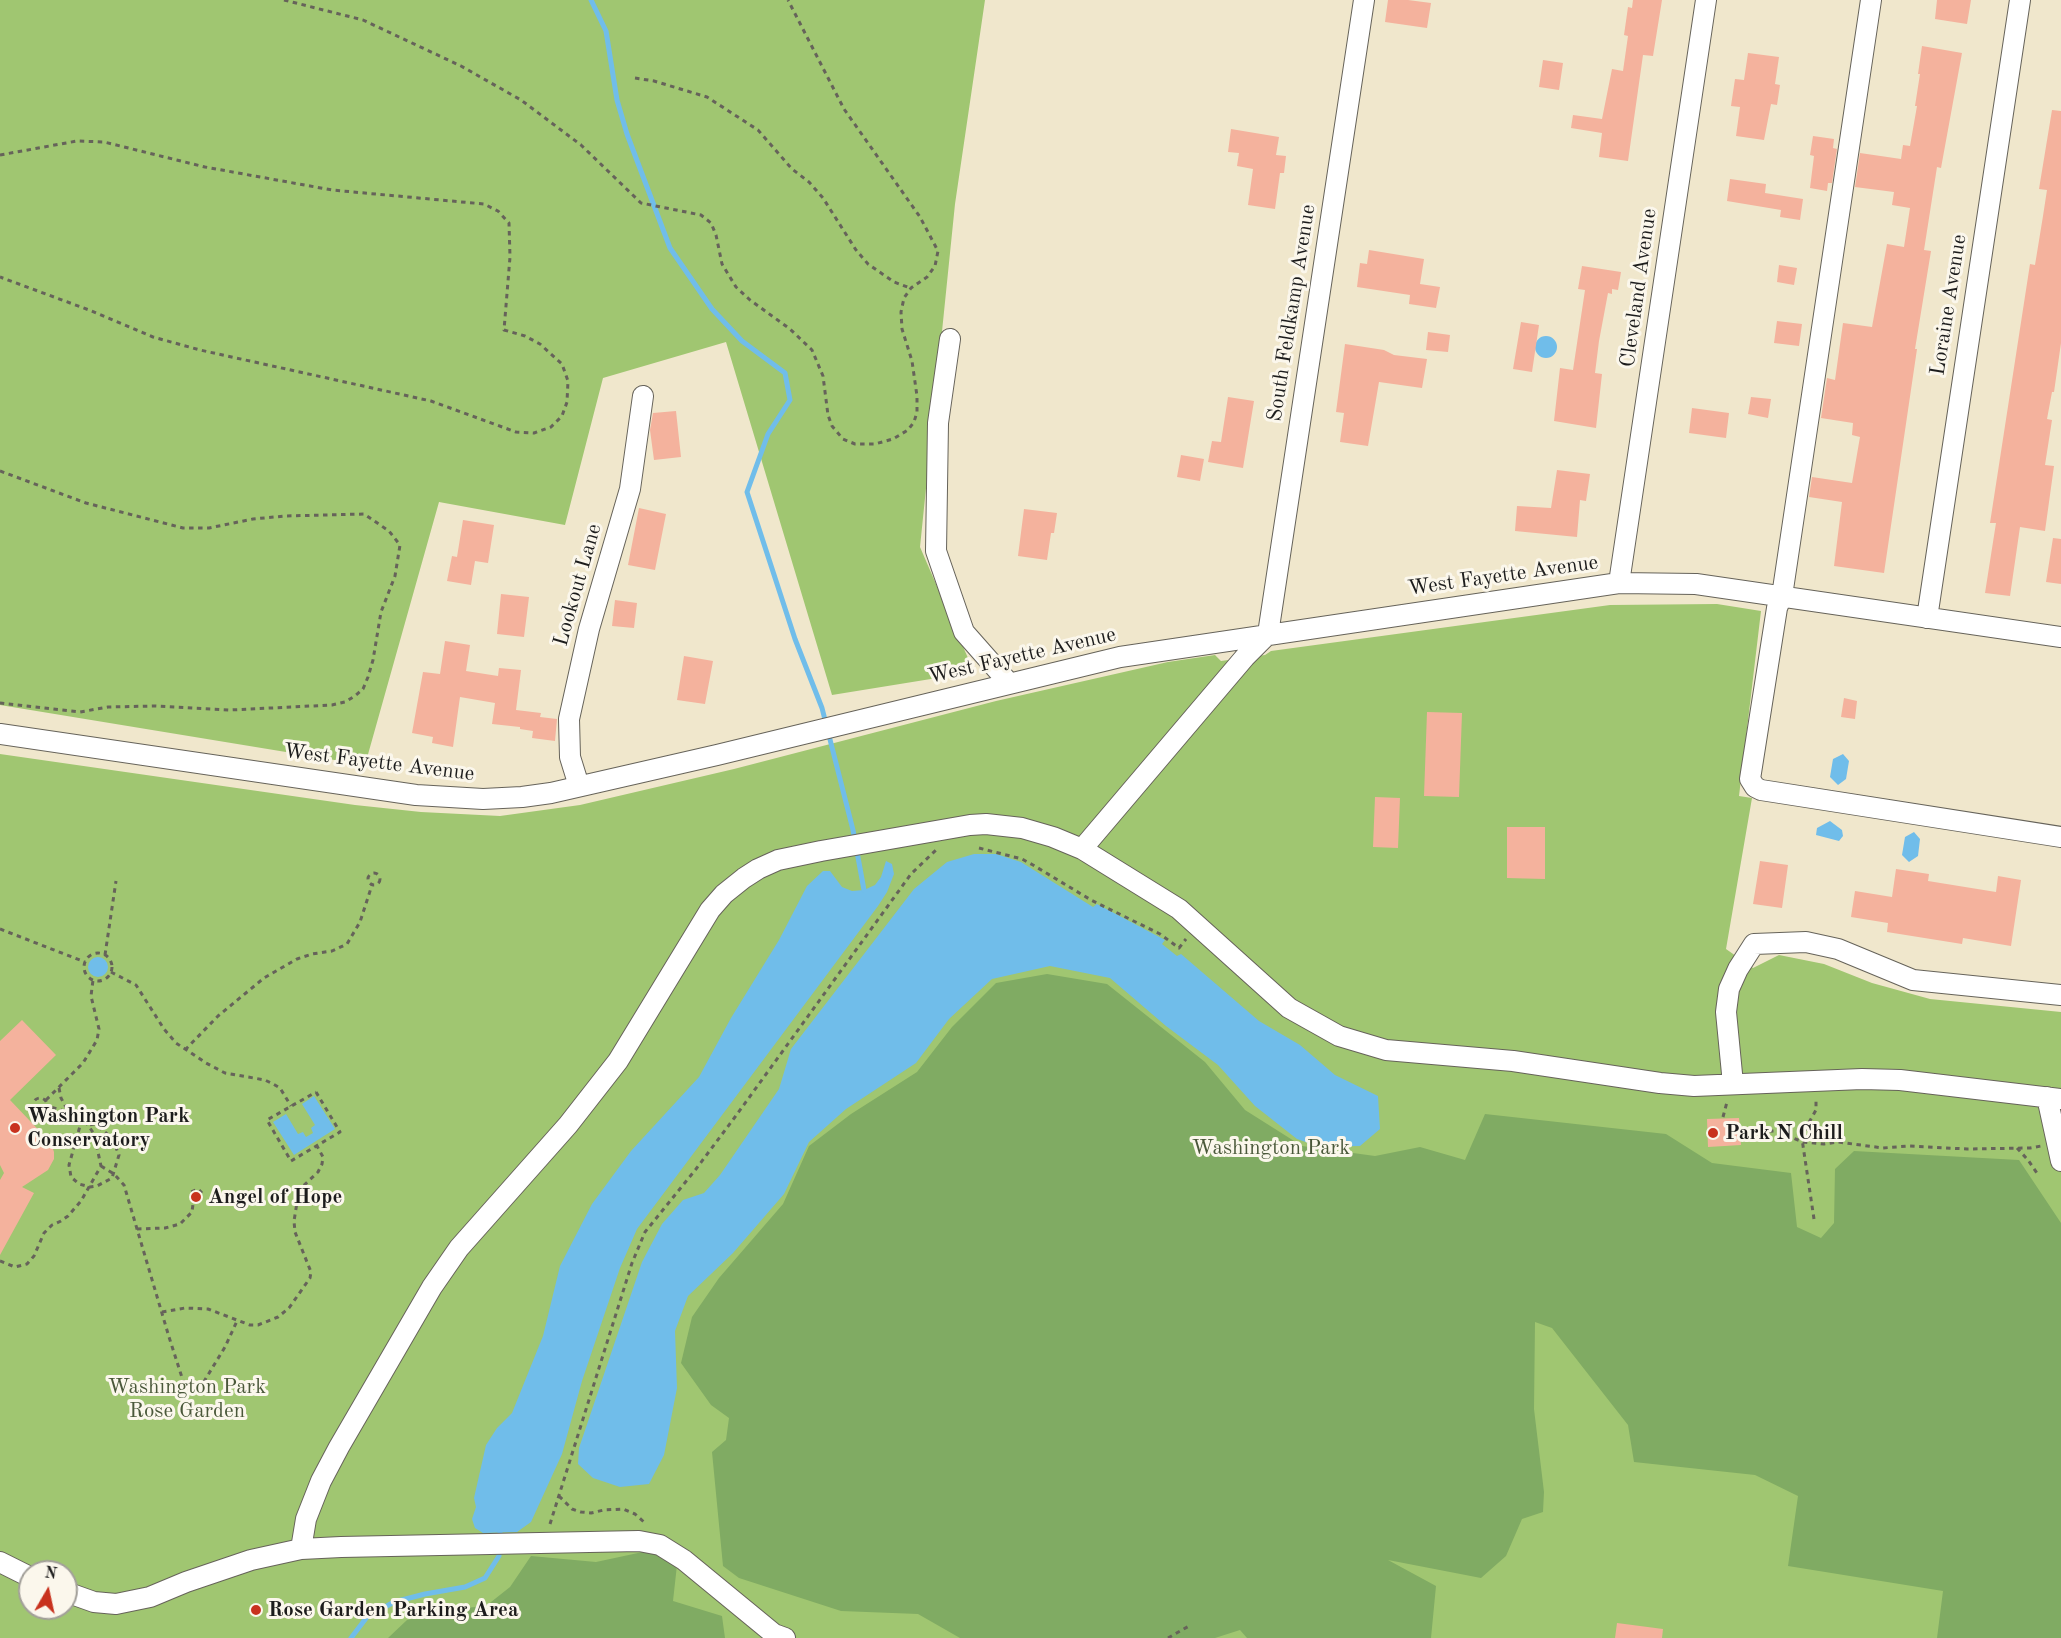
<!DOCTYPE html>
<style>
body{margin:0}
#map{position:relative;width:2061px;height:1638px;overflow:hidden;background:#f0e7cc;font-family:"Old Standard TT",serif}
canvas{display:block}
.north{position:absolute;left:18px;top:1560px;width:60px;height:60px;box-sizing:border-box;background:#fbf7ec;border:2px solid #a29f99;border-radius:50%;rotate:9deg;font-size:16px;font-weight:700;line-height:24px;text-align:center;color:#1c1c1c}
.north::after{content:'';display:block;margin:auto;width:21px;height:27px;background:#c8321e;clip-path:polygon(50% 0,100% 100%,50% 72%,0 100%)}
</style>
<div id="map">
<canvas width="2061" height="1638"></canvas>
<div class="north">N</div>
</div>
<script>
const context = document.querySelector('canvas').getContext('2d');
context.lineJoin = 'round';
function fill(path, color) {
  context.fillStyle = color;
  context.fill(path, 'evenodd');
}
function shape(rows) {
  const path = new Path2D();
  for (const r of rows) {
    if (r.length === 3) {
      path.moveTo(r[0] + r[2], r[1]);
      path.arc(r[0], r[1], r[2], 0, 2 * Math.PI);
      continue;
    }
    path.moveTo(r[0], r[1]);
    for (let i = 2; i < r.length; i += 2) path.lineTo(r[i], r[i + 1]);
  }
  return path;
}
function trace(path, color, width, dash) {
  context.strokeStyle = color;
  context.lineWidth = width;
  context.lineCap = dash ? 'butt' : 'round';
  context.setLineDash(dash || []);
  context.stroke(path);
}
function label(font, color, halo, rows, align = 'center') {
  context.font = font + ' "Old Standard TT",serif';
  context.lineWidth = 6;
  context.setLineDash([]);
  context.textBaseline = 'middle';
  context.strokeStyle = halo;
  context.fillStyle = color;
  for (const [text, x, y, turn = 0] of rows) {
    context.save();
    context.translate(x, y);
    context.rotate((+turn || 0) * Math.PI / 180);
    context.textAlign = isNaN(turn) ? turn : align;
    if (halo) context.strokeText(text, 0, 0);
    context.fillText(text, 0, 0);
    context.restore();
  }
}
fill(shape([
 [0,0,985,0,955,204,920,547,974,672,832,695,726,342,603,378,565,525,439,502,365,765,0,705],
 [1717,604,1761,611,1739,796,1752,798,1726,949,1753,968,1779,955,1824,964,1872,983,1930,999,2061,1012,2061,1638,0,1638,0,754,355,805,421,812,500,816,580,805,734,769,996,701,1168,662,1215,655,1221,661,1265,655,1271,651,1610,605],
 [30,1572,66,1572,66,1608,30,1608]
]), '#a0c671');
fill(shape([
 [1047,974,1107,984,1205,1062,1245,1110,1302,1146,1375,1156,1420,1147,1465,1160,1485,1114,1666,1134,1712,1163,1791,1173,1797,1227,1821,1238,1834,1223,1835,1169,1854,1151,2019,1160,2061,1223,2061,1638,1937,1638,1943,1591,1788,1566,1798,1496,1755,1475,1634,1462,1628,1425,1552,1328,1535,1322,1534,1409,1544,1492,1543,1512,1522,1519,1506,1556,1481,1578,1388,1560,1436,1586,1431,1638,1247,1638,1240,1630,1215,1638,960,1638,918,1614,841,1611,739,1578,723,1566,712,1452,726,1440,729,1418,711,1405,681,1363,692,1317,719,1278,783,1204,809,1146,851,1114,917,1072,952,1027,996,983],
 [652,1550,677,1565,673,1601,722,1616,725,1638,388,1638,407,1620,443,1610,486,1606,510,1587,531,1556,596,1562]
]), '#80ab63');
fill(shape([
 [1546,347,11],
 [1843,754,1849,761,1846,779,1838,785,1830,777,1833,759],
 [1830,821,1842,830,1843,836,1839,841,1816,835,1817,828],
 [1914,832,1920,839,1918,856,1909,862,1902,855,1905,837],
 [974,854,996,854,1021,862,1093,907,1097,904,1165,940,1162,944,1177,956,1181,954,1259,1021,1300,1045,1335,1075,1378,1096,1380,1129,1360,1146,1320,1147,1297,1139,1255,1106,1218,1065,1166,1026,1110,978,1050,966,992,979,949,1019,916,1063,846,1109,809,1142,784,1194,733,1253,688,1296,675,1331,677,1388,664,1455,649,1484,620,1487,593,1478,578,1464,579,1448,642,1262,662,1224,683,1200,704,1193,720,1175,779,1089,791,1049,914,889,947,862],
 [886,861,892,864,894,874,887,892,878,906,637,1229,620,1268,582,1381,562,1454,531,1522,517,1532,483,1533,475,1528,472,1519,476,1507,474,1498,486,1445,497,1428,512,1413,543,1336,560,1266,592,1204,631,1151,699,1077,731,1018,779,940,807,886,823,871,830,871,842,887,852,891,864,890,875,885,881,877],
 [98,967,10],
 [314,1096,335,1129,294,1155,273,1122,286,1114,298,1134,303,1132,306,1137,313,1133,311,1128,315,1125,302,1104]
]), '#70bdea');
trace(shape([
 [591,0,606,31,617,100,627,134,670,248,712,309,742,341,785,373,790,400,768,434,747,492,795,639,822,708,853,830,864,890],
 [351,1638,367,1617,394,1602,425,1594,465,1587,485,1578,499,1556,500,1532]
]), '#70bdea', 5);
fill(shape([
 [1388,0,1408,0,1431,3,1427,28,1385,22],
 [1633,0,1662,0,1653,56,1643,55,1628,161,1599,157,1602,133,1571,128,1573,115,1602,119,1612,69,1623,71,1628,36,1624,35,1628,7,1632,8],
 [1937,0,1971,0,1967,24,1935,19],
 [1922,46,1962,53,1941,168,1937,167,1924,250,1931,251,1915,349,1917,349,1884,573,1834,566,1842,502,1809,497,1812,477,1852,483,1860,437,1852,435,1853,423,1821,418,1827,378,1835,380,1843,323,1872,327,1887,244,1904,247,1910,208,1892,205,1894,192,1855,187,1860,153,1901,159,1903,145,1910,146,1917,106,1915,106,1920,74,1918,74],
 [1748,53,1779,57,1775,84,1780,85,1777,105,1771,104,1764,140,1736,136,1740,107,1731,106,1735,79,1744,80],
 [1543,60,1563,63,1559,90,1539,87],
 [2052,110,2061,111,2061,343,2054,392,2052,392,2047,419,2052,420,2045,465,2054,466,2045,531,2020,527,2010,596,1985,593,1996,523,1990,523,2030,264,2035,265,2043,216,2047,190,2039,189],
 [1231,129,1279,137,1276,155,1286,156,1284,173,1280,173,1275,209,1248,205,1253,169,1237,166,1239,153,1228,152],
 [1813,136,1834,139,1833,148,1837,149,1832,183,1828,183,1827,191,1810,188,1814,156,1810,155],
 [1730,179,1766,184,1765,193,1803,199,1800,220,1780,217,1781,210,1727,201],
 [1369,250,1424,259,1420,284,1440,287,1436,308,1409,304,1410,295,1357,287,1360,263,1367,264],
 [1779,265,1797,268,1794,285,1777,282],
 [1582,266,1621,272,1618,290,1612,289,1612,294,1608,293,1599,341,1595,373,1602,374,1596,428,1554,421,1560,368,1573,370,1585,290,1578,289],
 [1777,321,1802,324,1799,346,1774,343],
 [1521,322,1539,325,1532,372,1513,369],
 [1428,332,1450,335,1448,352,1426,350],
 [1345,344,1384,350,1394,355,1427,359,1422,388,1379,382,1368,446,1340,442,1344,413,1336,412],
 [1228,397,1254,401,1243,468,1208,462,1212,441,1221,442],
 [1751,397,1771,399,1768,418,1748,414],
 [1692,408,1729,413,1726,438,1689,433],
 [676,411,681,457,654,460,650,430,653,413],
 [1181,455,1204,459,1200,481,1177,477],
 [1557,470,1590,474,1586,501,1580,500,1577,537,1515,531,1517,506,1551,508],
 [639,508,666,514,655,570,628,565],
 [1024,509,1057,513,1054,533,1051,533,1047,560,1018,556],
 [463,520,494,525,488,563,475,561,471,585,447,581,452,556,457,557],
 [2053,538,2061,539,2061,584,2046,582],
 [501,594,529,597,524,637,497,634],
 [615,600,637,603,634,628,612,626],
 [445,641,470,645,466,671,498,676,499,668,521,670,516,710,541,713,540,717,557,719,555,741,532,738,533,731,520,729,520,727,492,724,495,703,460,697,453,747,432,743,433,737,412,733,423,672,440,674],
 [684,656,713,661,705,704,677,700],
 [1844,698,1857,701,1855,719,1841,717],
 [1427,712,1462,713,1459,797,1424,796],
 [1375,797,1400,798,1398,848,1373,847],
 [1507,827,1545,827,1545,879,1507,878],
 [1760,861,1788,865,1782,908,1753,904],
 [1896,869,1929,874,1928,881,1996,892,1998,876,2021,880,2011,946,1963,938,1962,944,1887,932,1888,923,1851,917,1855,891,1892,897],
 [22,1020,56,1055,10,1100,51,1143,54,1152,54,1159,48,1170,22,1187,34,1193,0,1255,0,1180,4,1173,0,1165,0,1041],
 [1739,1118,1741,1145,1708,1147,1707,1119],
 [1617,1623,1663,1629,1662,1638,1615,1638]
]), '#f4b29d');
const minor = shape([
 [1871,0,1782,596,1777,608,1750,779,1755,787,1761,790,2061,837],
 [950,339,938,423,936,551,964,632,1009,683],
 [1619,583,1706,0],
 [1927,618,2020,0],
 [1268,634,1364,0],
 [0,734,416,795,483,799,522,797,551,793,717,755,1120,657,1619,583,1696,584,2061,637],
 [579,786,570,757,569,719,589,629,630,489,643,396],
 [1082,849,1245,657,1268,634],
 [1733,1084,1726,1012,1729,989,1738,969,1754,944,1806,942,1838,949,1913,980,2061,995],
 [2047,1097,2061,1161],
 [301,1549,306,1519,321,1481,339,1447,432,1287,459,1248,568,1125,618,1061,710,910,724,894,744,878,758,869,778,860,821,851,970,825,986,824,1022,828,1053,837,1082,849,1179,909,1289,1008,1339,1036,1386,1050,1513,1061,1660,1083,1694,1086,1862,1079,1900,1080,2061,1099],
 [0,1562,30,1577],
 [66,1592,94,1602,116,1604,150,1597,186,1582,251,1560,301,1549,341,1547,639,1541,660,1545,684,1560,774,1634,785,1638]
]);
trace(minor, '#66635a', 22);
trace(shape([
 [284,0,363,20,461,66,521,100,581,145,641,203,701,215,711,223,716,235,722,264,736,287,750,300,790,329,812,350,823,376,828,415,832,426,843,439,855,444,875,444,893,439,908,430,914,422,917,412,917,396,912,361,902,329,901,312,904,298,911,288,927,277,935,266,938,251,920,217,844,109,788,0],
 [635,78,654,81,707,97,758,130,792,169,809,182,823,198,856,250,868,264,894,282,910,288],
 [0,155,77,141,104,142,205,167,332,190,484,204,498,211,509,223,510,257,504,330,525,336,540,344,562,364,568,381,567,402,562,416,551,427,534,433,516,432,431,401,200,350,153,337,89,310,0,277],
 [0,471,86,503,183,528,209,528,253,519,285,516,364,514,389,531,400,545,395,576,381,612,373,660,368,677,363,689,355,696,345,702,332,705,230,710,154,706,108,707,80,712,0,703],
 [979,848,1022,859,1033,865,1091,900,1160,934,1179,948,1186,939],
 [374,879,6],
 [0,929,85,962],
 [98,967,14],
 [105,955,116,881],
 [111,972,136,985,164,1029,176,1043,206,1063,225,1073,265,1080,273,1084,280,1088,291,1106],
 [185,1050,218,1016,264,978,297,959,312,954,332,951,347,944,360,922,372,885],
 [59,1088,61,1098,68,1111],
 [316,1092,340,1132,291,1161,267,1120,316,1092],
 [40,1105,7],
 [46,1100,83,1063,97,1040,99,1029,91,996,93,980],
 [1723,1117,1727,1102],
 [82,1119,69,1165,71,1177,79,1184,90,1187,97,1186,112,1178,119,1155,112,1138,95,1124,88,1125],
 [1742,1132,1776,1131,1803,1142,1824,1144,1838,1142,1883,1148,1908,1146,1967,1149,2030,1148,2041,1146],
 [2017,1148,2028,1160,2039,1176],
 [101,1166,114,1174,124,1185,169,1337,186,1390,190,1394,197,1393,225,1347,237,1321],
 [1814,1219,1802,1139,1807,1126,1816,1110,1816,1100],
 [137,1229,165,1228,180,1224,192,1212,193,1204,191,1192,198,1189,202,1193],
 [0,1261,15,1267,27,1264,34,1256,44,1233,52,1225,61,1221,68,1216,81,1201,101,1166,94,1134,88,1125,82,1119,68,1112,47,1106],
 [162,1312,185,1308,208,1309,250,1325,258,1325,278,1317,289,1308,310,1278,311,1272,295,1232,294,1221,299,1190,318,1172,322,1164,323,1157,317,1146],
 [559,1496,572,1509,581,1512,591,1513,604,1510,623,1509,635,1514,645,1523],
 [550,1524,632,1263,645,1232,696,1169,735,1117,911,874,936,850],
 [1168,1638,1189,1626]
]), '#66635a', 3, [4.5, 4.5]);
trace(minor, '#fff', 20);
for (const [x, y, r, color] of [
 [15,1128,6,"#c8321e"],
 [1713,1133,6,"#c8321e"],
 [196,1197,6,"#c8321e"],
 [256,1610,6,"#c8321e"]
]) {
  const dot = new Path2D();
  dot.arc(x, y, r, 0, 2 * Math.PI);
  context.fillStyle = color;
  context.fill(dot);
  trace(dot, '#fbf7ec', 2);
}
label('21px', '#1c1c1c', '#fbf7ec', [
 ["Cleveland Avenue",1639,288,-82],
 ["Loraine Avenue",1949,305,-81],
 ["South Feldkamp Avenue",1292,313,-81],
 ["West Fayette Avenue",1503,576,-8],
 ["Lookout Lane",578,585,-74],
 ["West Fayette Avenue",1022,656,-13],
 ["West Fayette Avenue",379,763,7]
]);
label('bold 21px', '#1c1c1c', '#fbf7ec', [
 ["Washington Park",27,1116],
 ["Conservatory",27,1140],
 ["Park N Chill",1725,1133],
 ["Angel of Hope",208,1197],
 ["Rose Garden Parking Area",268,1610]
], 'left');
label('21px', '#4a583a', '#fbf7ec', [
 ["Washington Park",1271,1148],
 ["Washington Park",187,1387],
 ["Rose Garden",187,1411]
]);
</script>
